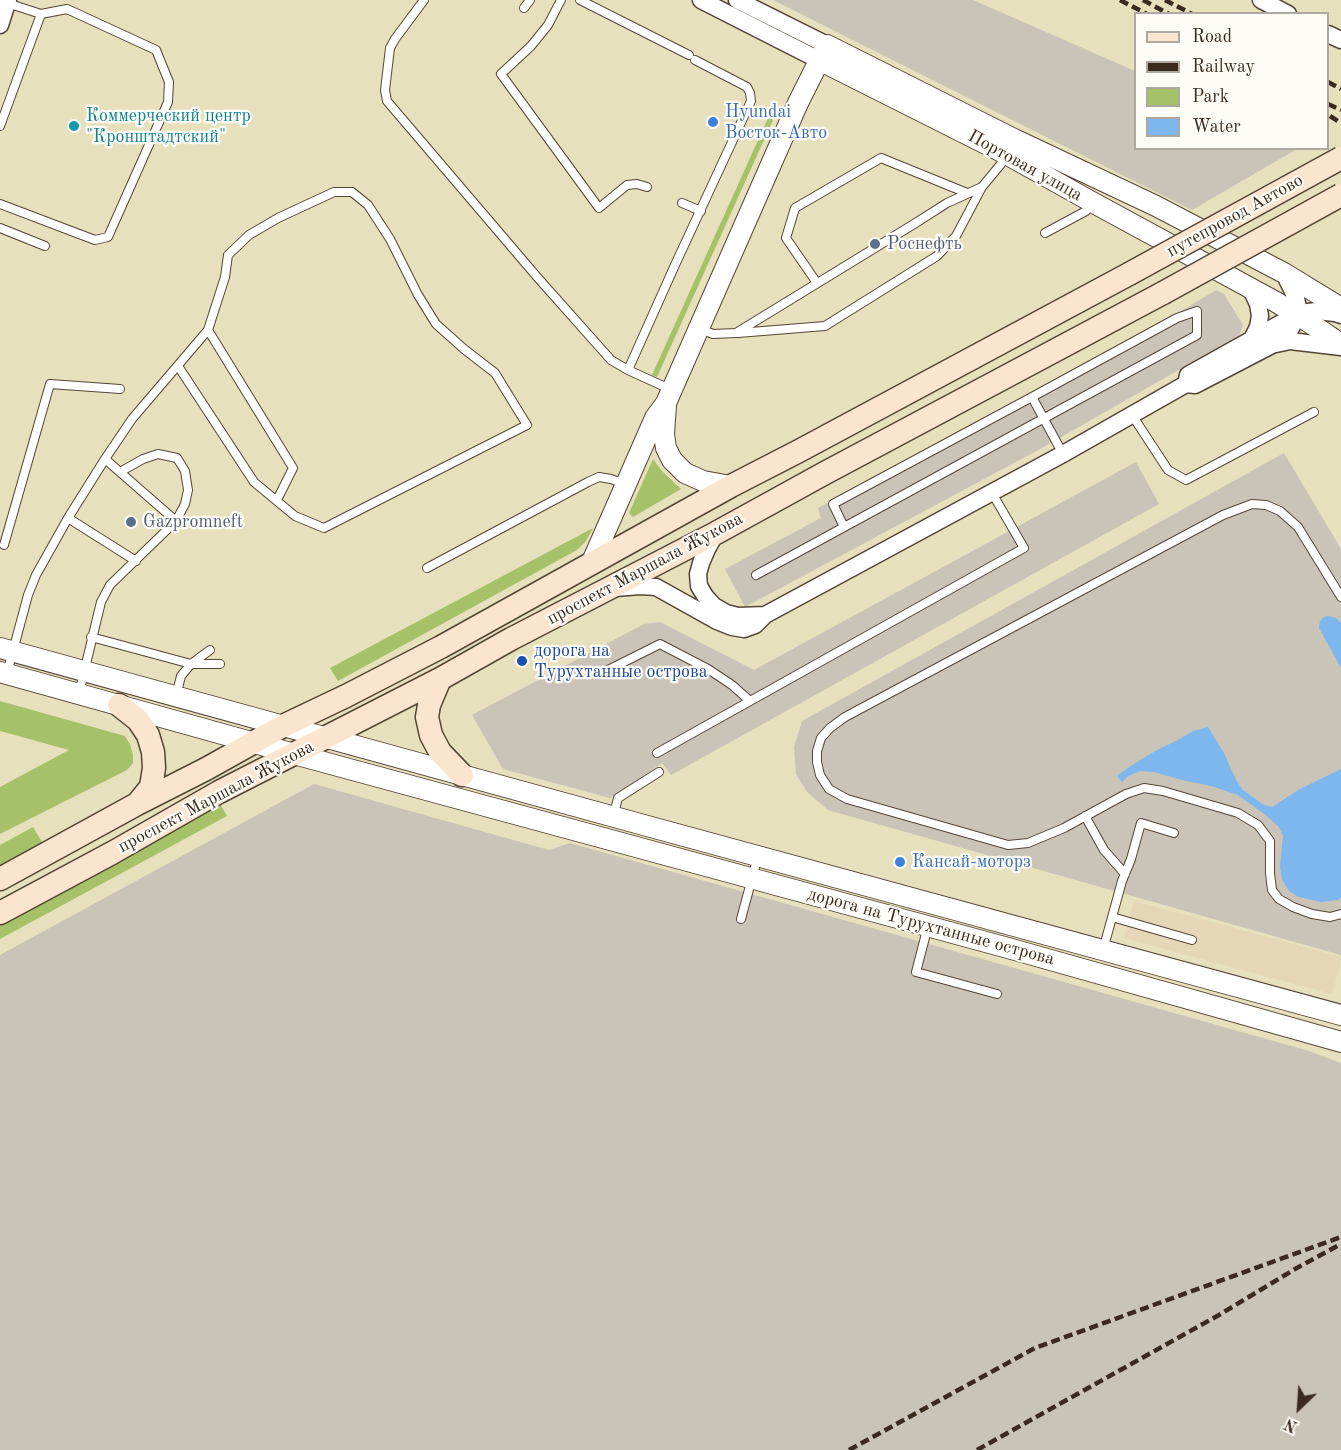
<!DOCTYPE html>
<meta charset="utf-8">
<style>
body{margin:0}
#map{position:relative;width:1341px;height:1450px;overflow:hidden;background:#e6e0bc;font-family:"Old Standard TT",serif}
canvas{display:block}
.legend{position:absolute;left:1134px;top:12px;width:195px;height:138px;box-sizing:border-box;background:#fdfcf7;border:2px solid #afa8a0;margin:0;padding:8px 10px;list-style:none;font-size:18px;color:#3b2a1e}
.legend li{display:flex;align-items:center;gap:12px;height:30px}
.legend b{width:30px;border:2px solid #afa8a0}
.north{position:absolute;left:1269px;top:1378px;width:60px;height:60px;-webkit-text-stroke:4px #fdfcf7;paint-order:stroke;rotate:205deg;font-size:16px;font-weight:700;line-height:24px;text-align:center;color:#3b2a1e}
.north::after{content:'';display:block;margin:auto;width:21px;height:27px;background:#3b2a1e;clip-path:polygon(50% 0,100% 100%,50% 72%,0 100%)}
</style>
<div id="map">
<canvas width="1341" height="1450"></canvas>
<ul class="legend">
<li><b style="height:8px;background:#fbe5cf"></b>Road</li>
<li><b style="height:8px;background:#3b2a1e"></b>Railway</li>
<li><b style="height:16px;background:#a5c269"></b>Park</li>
<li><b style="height:16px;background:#7eb6ee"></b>Water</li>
</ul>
<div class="north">N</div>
</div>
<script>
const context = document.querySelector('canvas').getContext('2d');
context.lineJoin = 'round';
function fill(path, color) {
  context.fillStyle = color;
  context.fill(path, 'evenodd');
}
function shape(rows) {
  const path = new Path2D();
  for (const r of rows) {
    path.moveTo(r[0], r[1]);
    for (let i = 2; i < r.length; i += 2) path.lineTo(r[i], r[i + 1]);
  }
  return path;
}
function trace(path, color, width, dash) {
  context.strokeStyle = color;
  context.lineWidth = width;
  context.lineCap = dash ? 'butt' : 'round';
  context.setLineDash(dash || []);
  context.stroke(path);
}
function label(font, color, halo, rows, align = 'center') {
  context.font = font + ' "Old Standard TT",serif';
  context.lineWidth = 4.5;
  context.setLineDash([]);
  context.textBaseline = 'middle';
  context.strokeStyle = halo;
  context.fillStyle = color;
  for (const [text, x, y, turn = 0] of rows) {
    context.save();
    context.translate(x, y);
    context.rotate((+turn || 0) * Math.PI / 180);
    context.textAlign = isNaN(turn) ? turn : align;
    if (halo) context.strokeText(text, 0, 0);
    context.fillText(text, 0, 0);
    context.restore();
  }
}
fill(shape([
 [1134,901,1341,957,1341,962,1332,994,1124,938]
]), '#e5d6b7');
fill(shape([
 [773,0,973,0,1135,71,1136,148,1297,149,1192,210],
 [1216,290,1224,294,1243,325,1238,338,1212,353,1203,356,1042,448,745,607,725,569,821,518,818,508,1145,333],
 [1284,453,1341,549,1341,955,828,810,807,792,796,774,794,747,802,721],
 [1136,462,1159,504,671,775,662,763,610,798,503,769,472,715,644,624,660,622,754,670],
 [314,784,549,850,570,843,1309,1051,1341,1063,1341,1450,0,1450,0,955]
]), '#c9c3b8');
fill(shape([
 [773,107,778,109,657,377,652,375],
 [653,459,662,471,681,489,633,517,629,513],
 [593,528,586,541,577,550,338,681,330,668],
 [0,701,125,736,130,744,133,755,133,763,127,770,0,834,0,787,69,750,0,731],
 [220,804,227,816,0,939,0,924],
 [33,827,42,842,0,865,0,845]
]), '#a5c269');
fill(shape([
 [1328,616,1336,618,1341,623,1341,668,1319,628,1320,621,1324,617],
 [1208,727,1224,753,1236,780,1243,790,1264,805,1272,807,1300,789,1341,769,1341,897,1338,900,1321,902,1299,897,1289,891,1282,880,1280,867,1283,835,1278,826,1263,813,1238,795,1211,786,1182,780,1154,772,1140,771,1128,776,1122,782,1117,776,1129,767,1157,750,1176,741,1193,731]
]), '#7eb6ee');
const service = shape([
 [424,0,395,39,390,48,385,90,387,101,538,278,611,360,628,370],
 [561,0,548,25,531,46,501,74,599,208,627,185,637,184,647,187],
 [580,0,689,55],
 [524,8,530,0],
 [0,126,41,14],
 [682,203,701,211],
 [0,204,95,240,108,237,168,102,169,82,156,50,67,9,41,14,7,3],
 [0,228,45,246],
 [1045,233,1086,211,1092,202],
 [817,283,786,238,795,208,881,158,967,193],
 [700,329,713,334,736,333,914,224,947,203,982,187,1001,164,1006,154],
 [738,333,825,326,937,256,956,236,982,187],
 [178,366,254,482,295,516,324,528,527,425,495,373,464,349,436,324,418,295,390,239,368,205,352,192,334,192,278,218,249,235,228,255,225,277,208,330],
 [672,390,628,370,675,265,751,101,750,93,747,87,695,60],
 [1132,415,1168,470,1186,480,1314,412],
 [120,472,143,459,158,454,177,458,185,471,188,490,185,504,176,521],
 [68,518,136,561],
 [844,527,833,504,1032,397,1063,454],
 [4,545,50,384,120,389],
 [427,568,588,482,599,477,611,479,625,484],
 [756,575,1197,335,1197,311,1177,318,1032,397],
 [1341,597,1298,527,1280,511,1266,505,1252,504,1223,515,845,717,830,728,821,738,817,751,817,762,820,775,829,789,847,799,1008,845,1028,843,1064,828,1126,794,1144,788,1163,791,1238,813,1258,825,1270,841,1270,873,1272,890,1279,899,1293,907,1312,914,1330,917,1341,914],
 [91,637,191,664,220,664],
 [7,673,28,595,36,575,68,518,105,459,132,419,208,330,293,468,277,500],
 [602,673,660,644,708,669,732,685,750,701],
 [79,693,101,602,110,585,176,521,105,459],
 [176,696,181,676,191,664,210,650],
 [657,753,1024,548,992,493],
 [1085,816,1104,850,1125,874],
 [613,817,618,798,659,772],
 [1112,917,1192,940],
 [741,919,758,856],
 [928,926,916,972,997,994],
 [1103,950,1122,881,1131,859,1141,823,1174,833]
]);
const minor = shape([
 [701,0,819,60],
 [737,0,827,45],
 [1261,0,1288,14],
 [0,25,8,0],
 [1328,34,1341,40],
 [1251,289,1258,304,1260,316,1258,327,1253,337],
 [1276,344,1290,341,1341,347],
 [1186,384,1188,375,1299,313,1317,311,1335,313,1341,315],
 [716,533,707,549,701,563,698,574,699,586,705,596,714,606,726,613,738,616,765,615],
 [615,588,640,586,656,587,717,621,732,627,744,629,755,625,765,615,1063,454,1186,384,1195,385,1272,345,1283,338,1290,330,1299,313,1296,298,1284,273]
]);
const tertiary = shape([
 [819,60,1006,154,1092,202,1276,302,1307,321,1341,344],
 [666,405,664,434,666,448,672,460,685,473,703,481,731,486],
 [591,564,655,418,666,403,798,103,827,45,1014,139,1156,206,1284,273,1341,308],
 [0,648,651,827,1341,1015],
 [0,672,294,754,1008,948,1341,1042]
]);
const secondary = shape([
 [440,679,429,705,427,717,431,735,440,752,462,775],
 [119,705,138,720,148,735,153,752,154,768,151,787,138,803],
 [0,879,137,804,206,769,283,726,346,696,441,647,731,486,799,451,1129,274],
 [0,913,112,853,219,792,440,679,511,639,716,533,825,473,1163,293]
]);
trace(service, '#554536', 10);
trace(minor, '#554536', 19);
trace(tertiary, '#554536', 22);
trace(secondary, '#554536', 25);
trace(service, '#fff', 8);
trace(minor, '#fff', 16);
trace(tertiary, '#fff', 20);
trace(secondary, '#fbe5cf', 22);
trace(shape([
 [1120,0,1147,14],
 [1143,0,1169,14],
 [1165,0,1192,14],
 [1328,82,1341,89],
 [1328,104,1341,110],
 [1330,116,1341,123],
 [849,1450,1035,1348,1341,1237],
 [977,1450,1219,1315,1295,1269,1341,1244]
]), '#3b2a1e', 4.5, [9, 4.5]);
const secondaryBridge = shape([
 [1129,274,1341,158],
 [1163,293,1341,195]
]);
trace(secondaryBridge, '#554536', 25, []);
trace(secondaryBridge, '#fbe5cf', 22);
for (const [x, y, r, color] of [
 [713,122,6,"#3f7fe0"],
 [74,126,6,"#0f9aa8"],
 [875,244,6,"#5c6f8a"],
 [131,522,6,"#5c6f8a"],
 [522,661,6,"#1a4fb4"],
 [900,862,6,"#3f7fe0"]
]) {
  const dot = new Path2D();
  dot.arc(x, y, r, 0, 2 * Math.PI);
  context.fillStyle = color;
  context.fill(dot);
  trace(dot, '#fdfcf7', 2);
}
label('18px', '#366cbe', '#fdfcf7', [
 ["Hyundai",725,112],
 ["Восток-Авто",725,133],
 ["Кансай-моторз",912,862]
], 'left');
label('18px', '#0d838f', '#fdfcf7', [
 ["Коммерческий центр",86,116],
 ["\"Кронштадтский\"",86,137]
], 'left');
label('18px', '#3b2a1e', '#fdfcf7', [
 ["Портовая улица",1025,166,29],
 ["путепровод Автово",1235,216,-29],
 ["проспект Маршала Жукова",645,569,-28],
 ["проспект Маршала Жукова",216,797,-28],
 ["дорога на Турухтанные острова",931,927,15]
]);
label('18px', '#4e5e75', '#fdfcf7', [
 ["Роснефть",887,244],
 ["Gazpromneft",143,522]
], 'left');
label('18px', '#164399', '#fdfcf7', [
 ["дорога на",534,651],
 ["Турухтанные острова",534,672]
], 'left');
</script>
